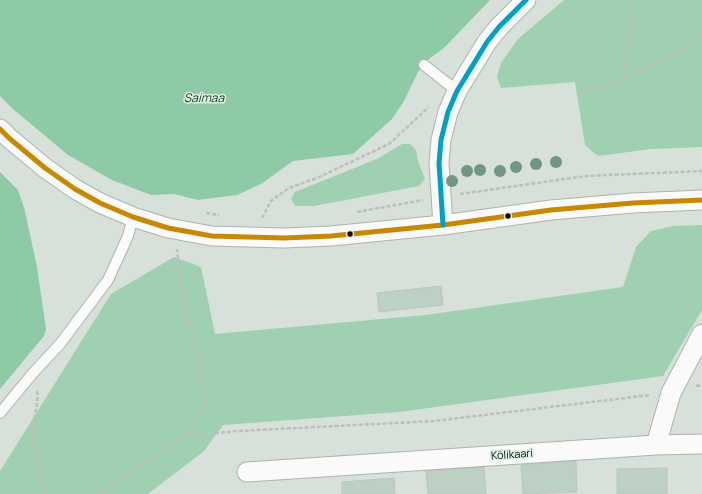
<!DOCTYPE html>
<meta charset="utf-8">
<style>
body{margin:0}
canvas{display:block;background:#d8e0da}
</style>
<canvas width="702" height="494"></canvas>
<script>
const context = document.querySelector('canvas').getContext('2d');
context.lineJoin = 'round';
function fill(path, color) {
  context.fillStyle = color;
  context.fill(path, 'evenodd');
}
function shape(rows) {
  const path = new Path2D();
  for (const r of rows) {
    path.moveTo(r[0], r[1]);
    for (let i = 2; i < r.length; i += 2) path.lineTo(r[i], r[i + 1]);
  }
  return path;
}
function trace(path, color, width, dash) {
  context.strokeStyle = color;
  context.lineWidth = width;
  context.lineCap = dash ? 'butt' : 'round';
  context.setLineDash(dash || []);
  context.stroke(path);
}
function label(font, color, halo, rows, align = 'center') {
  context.font = font + ' Manrope,sans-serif';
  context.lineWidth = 3;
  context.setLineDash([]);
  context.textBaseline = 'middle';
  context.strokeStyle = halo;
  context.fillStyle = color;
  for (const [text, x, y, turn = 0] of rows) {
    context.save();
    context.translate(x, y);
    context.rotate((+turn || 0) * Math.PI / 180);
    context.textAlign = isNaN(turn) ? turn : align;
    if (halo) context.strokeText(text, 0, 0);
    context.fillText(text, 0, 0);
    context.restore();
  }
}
fill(shape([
 [564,0,702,0,702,147,651,149,598,156,585,145,575,82,501,88,497,77,501,63,518,39],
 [402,144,410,144,416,150,418,161,425,179,419,186,314,206,295,206,291,199,295,192,377,159],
 [702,225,702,310,663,376,399,412,223,425,204,451,148,494,0,494,0,471,111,294,174,257,201,267,215,334,426,315,623,287,636,247,651,231,674,226]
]), '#9ed0b1');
fill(shape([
 [0,0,490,0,445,47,429,59,418,72,404,101,392,119,353,154,293,161,261,184,237,195,198,200,174,194,151,195,112,180,68,155,13,109,0,96],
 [0,172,18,190,25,211,37,267,46,329,44,336,0,389]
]), '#8ecaa5');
const building = shape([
 [441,286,443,305,379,312,377,293,441,286],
 [576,461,577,492,523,494,521,465,576,461],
 [484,467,486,494,428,494,426,471,484,467],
 [667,468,667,494,617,494,617,469,667,468],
 [394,478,395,494,342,494,342,482,394,478]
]);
fill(building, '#bcd0c3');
trace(building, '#bfc4c0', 1);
const service = shape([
 [424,65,457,91],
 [0,413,33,373,60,344,108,280,128,236,133,217]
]);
const minor = shape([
 [0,129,9,138,45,168,75,189,100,203,133,217,168,228,212,236,284,238,331,236,443,225,551,210,633,203,702,200],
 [443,225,439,163,441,140,448,112,457,91,487,42,499,27,526,0],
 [656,445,702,444],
 [247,472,656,445,671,393,702,334]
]);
trace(service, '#adb3af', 12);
trace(minor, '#adb3af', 21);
trace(shape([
 [624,77,632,20,633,0],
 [579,93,624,78,661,62,692,44,702,36],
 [460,194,586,176,702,171],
 [357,212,423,200],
 [206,213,219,215],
 [262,218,271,201,289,188,317,178,389,144,429,107],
 [696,386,702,385],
 [37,391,38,396,32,434,46,494],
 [185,436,238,431,434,421,650,395],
 [102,494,139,467,185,436,205,403,198,346,183,302,177,249]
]), '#bdbfbe', 2.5, [4, 2]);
trace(service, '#f9faf9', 10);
trace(minor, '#f9faf9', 19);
trace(shape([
 [0,129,9,138,45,168,75,189,100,203,133,217,168,228,212,236,284,238,331,236,443,225,551,210,633,203,702,200]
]), '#c88802', 5);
trace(shape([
 [443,225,439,163,441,140,448,112,457,91,487,42,499,27,526,0]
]), '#01a1c4', 5);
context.fillStyle = '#729781';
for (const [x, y] of [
 [556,162],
 [536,164],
 [516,167],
 [480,170],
 [467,171],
 [500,171],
 [452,181]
]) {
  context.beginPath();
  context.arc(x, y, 6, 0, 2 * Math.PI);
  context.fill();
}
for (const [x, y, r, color] of [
 [508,216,3.5,"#0b100c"],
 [350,234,3.5,"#0b100c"]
]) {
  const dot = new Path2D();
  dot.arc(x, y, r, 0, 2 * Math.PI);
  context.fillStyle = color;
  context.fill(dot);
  trace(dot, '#e1f1e6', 1.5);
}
label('11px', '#0b100c', '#e1f1e6', [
 ["Kölikaari",512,455,-4]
]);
label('italic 12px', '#153924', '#e1f1e6', [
 ["Saimaa",204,99]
]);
</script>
